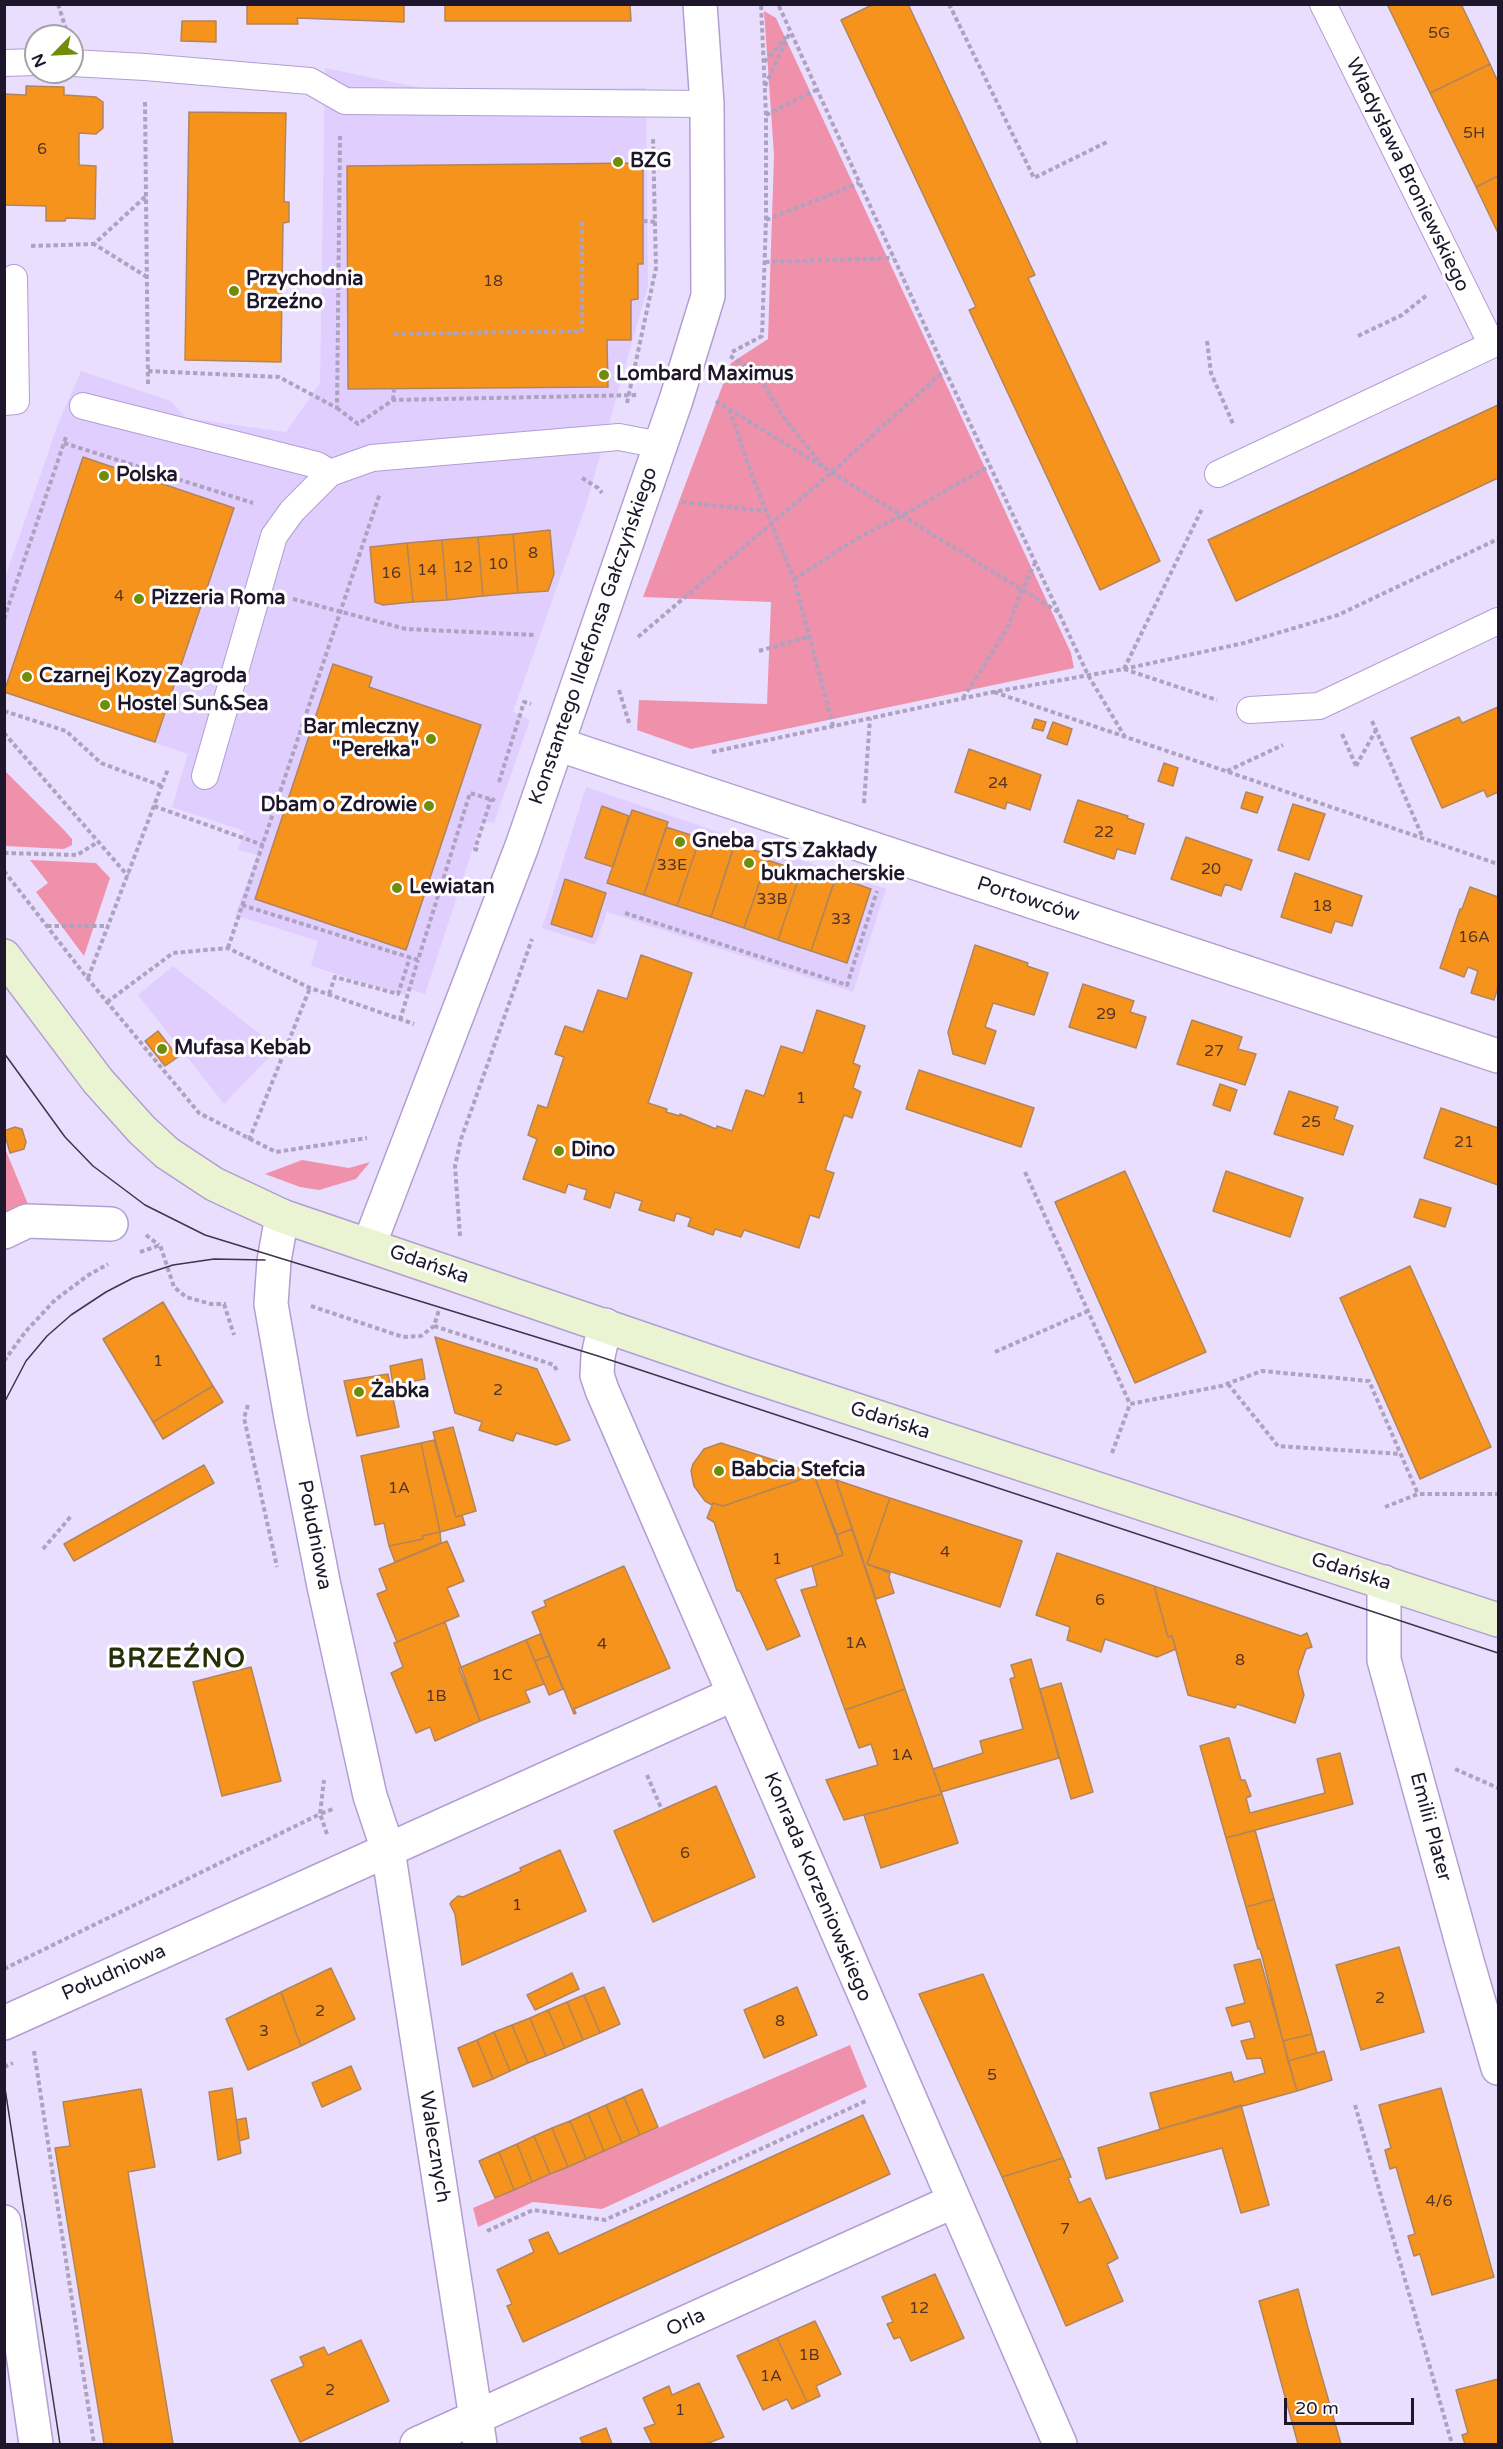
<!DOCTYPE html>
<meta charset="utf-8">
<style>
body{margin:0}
#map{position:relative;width:1503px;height:2449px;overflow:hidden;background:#eadeff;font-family:"Varela Round",sans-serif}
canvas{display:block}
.frame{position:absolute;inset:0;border:6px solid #1e162a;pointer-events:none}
.north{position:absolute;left:24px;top:24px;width:60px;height:60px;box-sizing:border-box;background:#fff;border:2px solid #a5a2aa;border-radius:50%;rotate:246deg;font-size:16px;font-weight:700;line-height:24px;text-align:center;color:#1e162a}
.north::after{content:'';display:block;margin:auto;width:21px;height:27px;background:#718c08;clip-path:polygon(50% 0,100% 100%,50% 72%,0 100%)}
.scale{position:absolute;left:1284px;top:2398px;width:130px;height:27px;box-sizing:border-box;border:3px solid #1e162a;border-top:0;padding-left:8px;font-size:18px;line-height:21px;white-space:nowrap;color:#1e162a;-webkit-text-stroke:4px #fff;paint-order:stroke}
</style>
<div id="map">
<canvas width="1503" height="2449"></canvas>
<div class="frame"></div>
<div class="north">N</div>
<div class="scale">20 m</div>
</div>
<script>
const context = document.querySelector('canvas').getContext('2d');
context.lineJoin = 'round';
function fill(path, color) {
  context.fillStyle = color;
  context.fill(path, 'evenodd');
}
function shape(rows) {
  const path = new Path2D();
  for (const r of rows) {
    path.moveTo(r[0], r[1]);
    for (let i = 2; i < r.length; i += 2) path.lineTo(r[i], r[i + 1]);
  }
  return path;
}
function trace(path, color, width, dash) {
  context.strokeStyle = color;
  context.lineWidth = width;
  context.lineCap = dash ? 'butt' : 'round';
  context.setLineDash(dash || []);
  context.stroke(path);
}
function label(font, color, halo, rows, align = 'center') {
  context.font = font + ' "Varela Round",sans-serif';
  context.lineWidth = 6;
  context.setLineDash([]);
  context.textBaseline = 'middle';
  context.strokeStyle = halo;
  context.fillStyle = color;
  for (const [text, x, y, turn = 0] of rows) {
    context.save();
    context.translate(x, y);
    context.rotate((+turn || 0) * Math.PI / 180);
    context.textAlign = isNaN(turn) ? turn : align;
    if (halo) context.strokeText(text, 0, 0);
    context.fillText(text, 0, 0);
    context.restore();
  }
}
fill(shape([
 [325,68,426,89,646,88,648,286,587,502,513,712,530,720,494,823,482,821,425,994,409,989,404,995,311,966,318,941,235,915,257,855,238,850,244,831,172,807,188,754,5,692,5,578,58,424,81,371,171,401,186,418,286,432,320,383],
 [586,787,886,889,853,992,607,912,595,945,542,928],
 [173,966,278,1048,224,1104,138,995]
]), '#e0ceff');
fill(shape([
 [764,11,776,18,1071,653,1074,668,691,749,637,730,639,700,767,704,771,602,643,597,731,363,768,339,774,155],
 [4,770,63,829,72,839,72,845,64,849,5,846],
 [30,860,96,863,110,878,84,956,36,892,48,883],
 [4,1146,28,1204,5,1214,4,1214],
 [302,1160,349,1168,370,1162,356,1179,319,1190,300,1187,265,1174],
 [850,2045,867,2087,602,2209,533,2202,478,2227,473,2208]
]), '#f091ab');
const building = shape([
 [247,4,404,4,404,22,297,18,298,24,247,24,247,4],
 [445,4,630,4,631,21,445,21,445,4],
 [874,4,908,4,1035,275,1028,278,1160,561,1100,590,969,310,976,307,841,20,874,4],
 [1387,4,1461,4,1490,64,1430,93,1387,4],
 [182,21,216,21,216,42,181,41,182,21],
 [1490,64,1498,82,1498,176,1476,187,1430,93,1490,64],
 [26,86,64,87,64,95,96,97,103,102,103,128,96,134,79,133,79,165,96,166,95,219,66,218,65,221,46,221,46,206,4,205,4,94,26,95,26,86],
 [189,112,286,113,284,202,289,202,289,222,283,223,281,362,185,360,189,112],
 [643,163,643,264,638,264,638,299,631,300,631,340,607,340,608,387,348,389,347,166,643,163],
 [1498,176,1498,233,1476,187,1498,176],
 [1498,405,1498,478,1236,601,1208,540,1498,405],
 [83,457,234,508,155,742,4,692,83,457],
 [550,530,554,574,548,591,518,593,513,534,550,530],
 [513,534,518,593,483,596,478,537,513,534],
 [478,537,483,596,447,600,442,540,478,537],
 [442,540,447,600,413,602,407,543,442,540],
 [407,543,413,602,383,605,375,602,370,547,407,543],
 [333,664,372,677,369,687,481,725,406,950,255,899,333,664],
 [1498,707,1498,792,1487,797,1484,790,1442,808,1411,738,1459,717,1462,723,1498,707],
 [1035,719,1046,722,1043,731,1032,728,1035,719],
 [1053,722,1072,729,1067,745,1047,738,1053,722],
 [969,749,1041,775,1030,810,1007,802,1005,809,955,792,969,749],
 [1164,763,1178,768,1173,786,1158,781,1164,763],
 [1246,792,1263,797,1257,813,1241,808,1246,792],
 [1078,800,1128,816,1127,818,1144,824,1135,854,1117,849,1114,859,1064,842,1078,800],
 [1293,804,1325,814,1309,860,1278,850,1293,804],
 [602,806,629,816,613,867,585,858,602,806],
 [632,810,668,822,644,895,607,883,632,810],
 [666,827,700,838,677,906,644,895,666,827],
 [1186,837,1252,860,1241,890,1225,884,1221,896,1171,879,1186,837],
 [700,838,733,849,711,917,677,906,700,838],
 [735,844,769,855,744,928,711,917,735,844],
 [767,860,801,871,778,940,744,928,767,860],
 [801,871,834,882,811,951,778,940,801,871],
 [1295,873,1362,896,1352,926,1335,921,1331,933,1281,917,1295,873],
 [836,877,871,889,847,963,811,951,836,877],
 [565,879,606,893,592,937,551,924,565,879],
 [1470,887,1498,897,1498,987,1494,1000,1471,993,1478,971,1468,967,1464,977,1440,968,1460,909,1462,909,1470,887],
 [975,945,1028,963,1027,966,1048,973,1034,1015,993,1003,985,1027,996,1031,985,1064,953,1054,948,1032,975,945],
 [641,955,692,973,648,1103,667,1109,666,1112,680,1116,680,1114,716,1129,717,1126,732,1131,746,1090,764,1096,781,1046,803,1053,817,1010,865,1026,853,1063,860,1066,853,1088,861,1092,852,1118,844,1115,825,1170,834,1173,819,1218,810,1215,799,1248,744,1230,741,1237,715,1229,713,1235,688,1226,691,1218,676,1213,674,1221,639,1210,642,1201,615,1192,610,1208,584,1199,587,1190,568,1184,565,1193,523,1179,537,1139,528,1135,538,1105,547,1108,564,1057,555,1054,565,1026,583,1032,598,990,627,999,641,955],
 [1083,984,1134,1001,1130,1012,1146,1017,1136,1048,1069,1027,1083,984],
 [1192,1020,1242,1037,1238,1049,1256,1054,1245,1085,1177,1064,1192,1020],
 [158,1031,178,1057,165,1066,145,1041,158,1031],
 [919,1070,1034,1108,1021,1147,906,1109,919,1070],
 [1220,1084,1237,1090,1230,1111,1213,1105,1220,1084],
 [1289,1091,1338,1107,1334,1119,1353,1126,1343,1155,1274,1134,1289,1091],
 [1441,1108,1498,1128,1498,1185,1424,1158,1441,1108],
 [15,1127,22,1129,26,1142,24,1149,10,1153,4,1131,15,1127],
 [1125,1171,1206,1352,1135,1383,1055,1202,1125,1171],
 [1226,1171,1303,1198,1290,1237,1213,1211,1226,1171],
 [1420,1199,1451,1208,1445,1227,1414,1217,1420,1199],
 [1410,1266,1491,1447,1420,1479,1340,1298,1410,1266],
 [163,1302,213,1386,153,1422,103,1339,163,1302],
 [435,1337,537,1369,570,1440,556,1445,516,1433,513,1441,479,1430,482,1422,455,1413,435,1337],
 [422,1359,425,1379,393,1385,390,1366,422,1359],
 [388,1374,399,1427,357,1436,344,1381,388,1374],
 [213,1386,223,1402,163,1439,153,1422,213,1386],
 [453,1427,476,1511,456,1517,433,1432,453,1427],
 [434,1440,456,1517,462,1515,465,1525,440,1532,421,1443,434,1440],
 [421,1443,440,1532,422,1536,423,1539,389,1546,384,1523,375,1525,361,1456,421,1443],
 [721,1443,836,1480,852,1529,837,1535,814,1475,723,1506,713,1503,712,1505,705,1501,694,1486,691,1471,693,1464,704,1449,721,1443],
 [204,1465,214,1483,74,1561,64,1544,204,1465],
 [814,1475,843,1555,775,1579,800,1636,767,1650,740,1591,737,1591,714,1522,707,1518,713,1503,723,1506,814,1475],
 [836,1480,890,1498,867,1564,890,1573,889,1577,894,1593,876,1599,836,1480],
 [890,1498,1022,1541,1000,1607,867,1564,890,1498],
 [852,1529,905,1689,845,1710,801,1590,817,1586,812,1566,843,1555,837,1535,852,1529],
 [440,1532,441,1543,395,1562,389,1546,423,1539,422,1536,440,1532],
 [447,1541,464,1581,447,1588,459,1616,397,1642,377,1594,387,1590,379,1569,447,1541],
 [1057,1553,1154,1586,1168,1637,1172,1636,1176,1649,1157,1657,1105,1639,1101,1652,1067,1640,1070,1627,1036,1615,1057,1553],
 [624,1566,670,1668,574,1709,576,1713,574,1714,532,1612,546,1606,544,1601,624,1566],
 [1154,1586,1301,1636,1307,1633,1312,1647,1306,1649,1298,1672,1304,1695,1295,1723,1237,1704,1235,1708,1188,1695,1172,1636,1168,1637,1154,1586],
 [445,1622,480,1721,435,1741,430,1727,416,1733,391,1673,403,1667,394,1643,445,1622],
 [540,1634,549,1656,535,1661,526,1640,540,1634],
 [526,1640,544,1684,525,1691,530,1702,480,1721,459,1668,526,1640],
 [549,1656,563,1689,549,1695,535,1661,549,1656],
 [1031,1659,1059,1758,941,1792,933,1769,983,1753,980,1741,1023,1729,1010,1679,1015,1677,1011,1665,1031,1659],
 [251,1667,281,1781,222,1796,193,1682,251,1667],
 [1061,1683,1093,1792,1071,1799,1040,1689,1061,1683],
 [905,1689,942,1794,844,1820,826,1780,878,1765,871,1744,859,1748,845,1710,905,1689],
 [1227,1738,1229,1738,1241,1780,1245,1780,1251,1796,1246,1798,1250,1813,1325,1793,1317,1759,1340,1753,1353,1804,1226,1838,1200,1746,1227,1738],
 [716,1786,755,1877,653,1922,614,1831,716,1786],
 [942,1794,958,1843,881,1868,864,1815,942,1794],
 [1255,1830,1274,1899,1246,1907,1226,1838,1255,1830],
 [560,1850,586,1911,462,1965,455,1914,450,1904,452,1901,458,1896,463,1897,521,1871,520,1868,560,1850],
 [1274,1899,1312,2034,1283,2041,1263,1960,1260,1949,1258,1949,1246,1907,1274,1899],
 [1399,1947,1424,2032,1361,2050,1336,1965,1399,1947],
 [1260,1959,1297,2091,1160,2129,1150,2093,1231,2072,1234,2082,1265,2073,1261,2058,1247,2059,1241,2041,1255,2038,1250,2021,1232,2026,1226,2008,1245,2003,1234,1965,1260,1959],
 [331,1968,355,2019,301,2046,281,1992,331,1968],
 [572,1973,579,1989,535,2010,527,1995,572,1973],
 [983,1974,1063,2158,1002,2177,919,1994,983,1974],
 [604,1987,620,2024,600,2033,584,1995,604,1987],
 [797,1987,817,2035,764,2058,744,2010,797,1987],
 [281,1992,301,2046,248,2070,226,2019,281,1992],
 [584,1995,600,2033,583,2040,567,2002,584,1995],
 [567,2002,583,2040,565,2048,548,2010,567,2002],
 [548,2010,565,2048,546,2056,530,2018,548,2010],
 [530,2018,546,2056,528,2063,512,2025,530,2018],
 [512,2025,528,2063,510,2071,494,2032,512,2025],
 [494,2032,510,2071,493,2079,477,2040,494,2032],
 [1312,2034,1317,2053,1288,2061,1283,2041,1312,2034],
 [477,2040,493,2079,473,2087,458,2048,477,2040],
 [1324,2051,1332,2080,1297,2091,1288,2061,1324,2051],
 [351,2066,361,2089,322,2107,312,2083,351,2066],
 [232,2088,241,2153,218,2160,209,2092,232,2088],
 [1441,2088,1494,2277,1432,2295,1420,2254,1414,2256,1408,2236,1415,2234,1396,2167,1390,2169,1385,2150,1391,2148,1379,2105,1441,2088],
 [141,2089,155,2167,128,2172,173,2444,104,2444,55,2148,70,2146,63,2102,141,2089],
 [642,2089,658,2127,640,2135,624,2097,642,2089],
 [624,2097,640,2135,622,2143,606,2105,624,2097],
 [606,2105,622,2143,604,2151,588,2113,606,2105],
 [1241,2105,1269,2205,1241,2213,1222,2148,1106,2179,1098,2148,1241,2105],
 [588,2113,604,2151,586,2159,570,2121,588,2113],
 [863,2115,890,2174,523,2342,507,2306,512,2304,497,2270,534,2252,529,2240,548,2232,559,2254,863,2115],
 [246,2118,249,2138,239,2141,236,2120,246,2118],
 [570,2121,586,2159,568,2167,552,2128,570,2121],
 [552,2128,568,2167,550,2174,534,2136,552,2128],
 [534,2136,550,2174,532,2182,517,2144,534,2136],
 [517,2144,532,2182,514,2190,499,2152,517,2144],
 [499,2152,514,2190,495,2198,479,2161,499,2152],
 [1063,2158,1071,2177,1068,2178,1079,2203,1090,2198,1118,2258,1107,2264,1123,2301,1066,2326,1002,2177,1063,2158],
 [935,2274,964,2338,911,2361,900,2337,894,2339,887,2324,893,2322,882,2297,935,2274],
 [1298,2289,1308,2328,1341,2444,1298,2444,1290,2415,1259,2301,1298,2289],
 [815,2321,841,2374,816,2386,820,2396,807,2402,777,2338,815,2321],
 [777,2338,807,2402,792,2409,787,2399,763,2410,737,2356,777,2338],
 [361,2340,389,2401,300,2442,271,2380,304,2366,300,2357,324,2347,328,2355,361,2340],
 [1498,2379,1498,2444,1465,2444,1462,2435,1468,2433,1456,2390,1498,2379],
 [699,2383,724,2437,706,2444,652,2444,644,2428,655,2424,643,2398,669,2386,672,2395,699,2383],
 [606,2428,612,2444,583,2444,580,2438,606,2428]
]);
fill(building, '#f6931c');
trace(building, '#b1845d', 1.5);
const lane = shape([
 [1323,4,1492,345],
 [4,63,36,62],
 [72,63,145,67,310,81,345,101,707,104],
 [4,402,16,401,14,278],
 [83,406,317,465,330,473],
 [1218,474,1498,342],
 [1250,710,1319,706,1498,621],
 [205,776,274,536,292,511,330,473,372,458,619,437,660,445]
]);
const street = shape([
 [557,744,1498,1056],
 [282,1216,274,1261,271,1304,291,1418,324,1586,370,1796,388,1850,480,2444],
 [4,1232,27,1221,111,1224],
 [369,1245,522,846,676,400,708,296,707,104,700,4],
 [605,1325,598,1356,597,1375,602,1390,1060,2444],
 [1384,1582,1384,1660,1467,1961,1498,2068],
 [4,2023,734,1694],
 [4,2222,36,2444],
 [417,2444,954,2201]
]);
const secondary = shape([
 [4,956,98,1081,142,1130,167,1153,214,1184,282,1216,740,1372,1498,1620]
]);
trace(lane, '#b29ed1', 28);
trace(street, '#b29ed1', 36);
trace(secondary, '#b29ed1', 36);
trace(shape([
 [58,4,66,29],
 [949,4,1034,178,1109,141],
 [764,62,786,37],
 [765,86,790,32],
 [145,102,148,386],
 [766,115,816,90],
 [145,197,94,244,147,277],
 [766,220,859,183],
 [643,221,656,222],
 [31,246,94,244],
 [765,262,893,258],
 [394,334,582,331,582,222],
 [1358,336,1402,315,1427,295],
 [1207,341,1211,373,1234,426],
 [732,352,762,336,766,220,766,115,761,4],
 [730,356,755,371,785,419,823,466],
 [945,370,1088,675,1125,737],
 [148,371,279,377,337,408,340,136],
 [393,400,394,389],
 [716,401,1060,613],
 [627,403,656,268,653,138],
 [337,408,358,424,393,400,638,395],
 [729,409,754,481,794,579,833,726],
 [64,443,253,503],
 [582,478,598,488,602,493],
 [682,502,765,511],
 [794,579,858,538,901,516,990,466],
 [293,599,406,629,536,635],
 [4,619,66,437],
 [638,637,831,473,945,370,778,4],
 [759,651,811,636],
 [1124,669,1203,507],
 [1124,669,1217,700],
 [619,690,630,726],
 [994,692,1498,864],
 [963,698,1007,629,1022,590,1035,563],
 [4,711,66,731,101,763,162,786],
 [1372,721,1423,838],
 [4,733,128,876],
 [1342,734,1356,766],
 [712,752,993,692,1124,669,1244,643,1338,615,1498,539],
 [1356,766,1376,730],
 [1227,771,1283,745],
 [499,782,524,702,531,704],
 [864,803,870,718],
 [154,806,263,845],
 [478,850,475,849,491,799],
 [4,853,77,855,98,842],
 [4,871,88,979,199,1113,276,1152,367,1138],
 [242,905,418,960,470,793,493,800,494,798],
 [625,913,847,985,877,891],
 [47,926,108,926],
 [228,948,380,493],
 [88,978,168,769],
 [329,994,335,977,398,994,410,957],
 [107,1002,173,953,228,948,310,988,414,1024],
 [400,1020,418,960],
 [249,1140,310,988],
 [1025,1172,1130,1404],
 [146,1235,159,1245],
 [460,1236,455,1166,461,1139,532,939],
 [140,1252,160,1245,174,1287,186,1297,211,1304,226,1304],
 [224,1304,234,1335],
 [311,1306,403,1337,421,1336,434,1326,439,1310],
 [434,1326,554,1365,557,1371],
 [995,1352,1088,1311],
 [4,1361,26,1331,55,1300,87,1276,108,1264],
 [1228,1384,1278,1446,1401,1454],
 [248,1405,244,1418,277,1567],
 [1112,1453,1130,1404,1221,1386,1262,1371,1369,1381,1418,1494],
 [1385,1507,1418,1494,1498,1494],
 [43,1549,72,1515],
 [1455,1769,1498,1788],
 [647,1775,662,1810],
 [327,1834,320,1814,333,1809],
 [4,1969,320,1814,324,1780],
 [34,2051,94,2444],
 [4,2067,13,2063],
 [1355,2105,1452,2444],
 [487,2231,533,2210,605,2220,868,2100]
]), '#ada2bf', 4, [4.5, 3]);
trace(lane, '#fff', 26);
trace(street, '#fff', 33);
trace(secondary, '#eaf3d2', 33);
trace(shape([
 [4,1053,65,1137,93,1166,145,1205,205,1235,598,1356,1498,1653],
 [4,1403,26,1361,47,1336,71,1315,106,1292,133,1278,173,1265,214,1259,265,1260],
 [4,2082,60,2444]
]), '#3e354b', 1.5);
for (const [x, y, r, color] of [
 [618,162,6,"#718c08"],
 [234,291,6,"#718c08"],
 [604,375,6,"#718c08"],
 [104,476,6,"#718c08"],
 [139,599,6,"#718c08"],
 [27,677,6,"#718c08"],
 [105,705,6,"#718c08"],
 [431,739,6,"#718c08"],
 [429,806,6,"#718c08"],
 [680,842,6,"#718c08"],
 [749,863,6,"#718c08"],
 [397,888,6,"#718c08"],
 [162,1049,6,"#718c08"],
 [559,1151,6,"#718c08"],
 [359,1392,6,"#718c08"],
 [719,1471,6,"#718c08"]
]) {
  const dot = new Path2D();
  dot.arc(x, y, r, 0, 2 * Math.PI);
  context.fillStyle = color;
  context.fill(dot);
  trace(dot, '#fff', 2);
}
label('16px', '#543526', null, [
 ["5G",1439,34],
 ["5H",1474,134],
 ["6",42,150],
 ["18",493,282],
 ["8",533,554],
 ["10",498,565],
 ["12",463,568],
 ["14",427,571],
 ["16",391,574],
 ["4",119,597],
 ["24",998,784],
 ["22",1104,833],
 ["33E",672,866],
 ["20",1211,870],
 ["33B",772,900],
 ["18",1322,907],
 ["33",841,920],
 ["16A",1474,938],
 ["29",1106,1015],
 ["27",1214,1052],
 ["1",801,1099],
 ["25",1311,1123],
 ["21",1464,1143],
 ["1",158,1362],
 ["2",498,1391],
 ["1A",399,1489],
 ["4",945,1553],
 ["1",777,1560],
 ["6",1100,1601],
 ["1A",856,1644],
 ["4",602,1645],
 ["8",1240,1661],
 ["1C",502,1676],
 ["1B",436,1697],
 ["1A",902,1756],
 ["6",685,1854],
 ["1",517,1906],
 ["2",1380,1999],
 ["2",320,2012],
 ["8",780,2022],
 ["3",264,2032],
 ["5",992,2076],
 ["4/6",1439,2202],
 ["7",1065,2230],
 ["12",919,2309],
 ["1B",809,2356],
 ["1A",771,2377],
 ["2",330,2391],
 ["1",680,2411]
]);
label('bold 20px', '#1e162a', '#fff', [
 ["BZG",630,162],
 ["Przychodnia",246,280],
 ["Brzeźno",246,303],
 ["Lombard Maximus",616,375],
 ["Polska",116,476],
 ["Pizzeria Roma",151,599],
 ["Czarnej Kozy Zagroda",39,677],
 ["Hostel Sun&Sea",117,705],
 ["Bar mleczny",419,728,"right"],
 ["\"Perełka\"",419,751,"right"],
 ["Dbam o Zdrowie",417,806,"right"],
 ["Gneba",692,842],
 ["STS Zakłady",761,852],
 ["bukmacherskie",761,875],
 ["Lewiatan",409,888],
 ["Mufasa Kebab",174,1049],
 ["Dino",571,1151],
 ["Żabka",371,1392],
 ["Babcia Stefcia",731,1471]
], 'left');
label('20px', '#1e162a', '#fff', [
 ["Władysława Broniewskiego",1407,175,64],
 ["Konstantego Ildefonsa Gałczyńskiego",594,636,-71],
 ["Portowców",1028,900,18],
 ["Gdańska",429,1265,19],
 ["Gdańska",890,1421,18],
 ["Południowa",314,1535,79],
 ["Gdańska",1351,1572,18],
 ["Emilii Plater",1430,1827,75],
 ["Konrada Korzeniowskiego",817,1887,67],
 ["Południowa",114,1973,-24],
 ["Walecznych",434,2147,81],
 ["Orla",686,2323,-25]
]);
context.letterSpacing = '1.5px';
label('bold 26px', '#252f09', '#fff', [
 ["BRZEŹNO",177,1660]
]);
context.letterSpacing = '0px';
</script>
